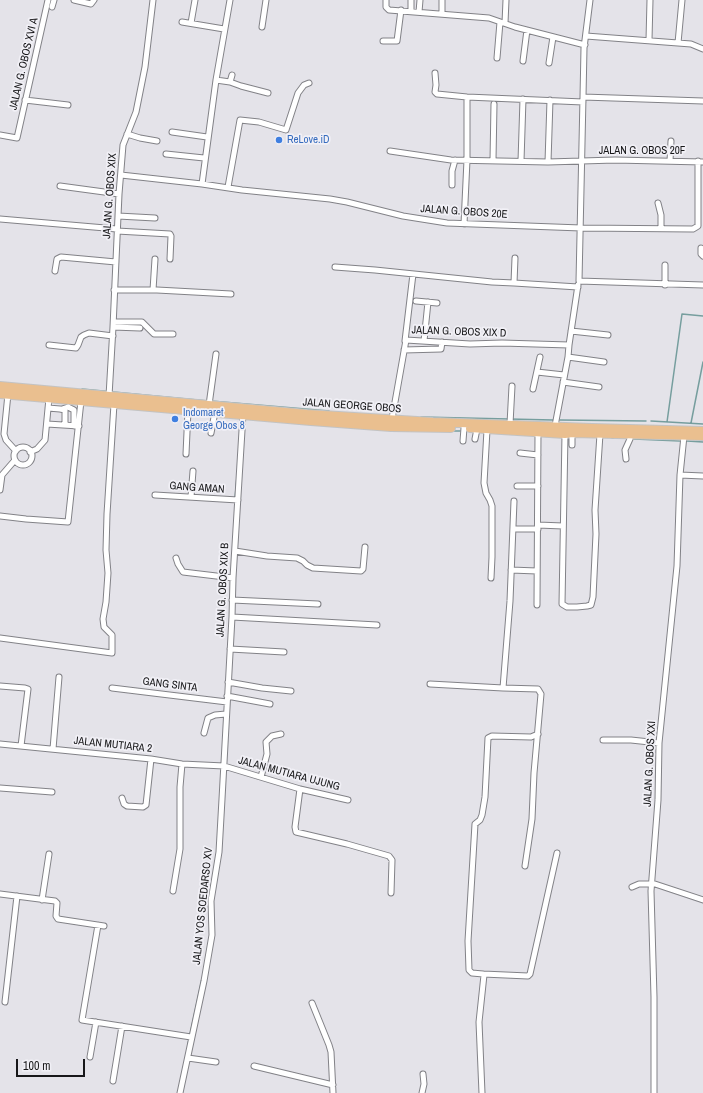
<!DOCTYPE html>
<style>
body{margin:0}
#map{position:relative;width:703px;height:1093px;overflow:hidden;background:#e4e3e9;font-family:"Archivo Narrow",sans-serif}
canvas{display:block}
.scale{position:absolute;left:16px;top:1059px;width:69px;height:18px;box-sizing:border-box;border:2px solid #171719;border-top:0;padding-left:5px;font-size:12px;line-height:14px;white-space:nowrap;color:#171719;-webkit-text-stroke:3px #f1f0f6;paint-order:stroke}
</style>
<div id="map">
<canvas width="703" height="1093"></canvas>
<div class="scale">100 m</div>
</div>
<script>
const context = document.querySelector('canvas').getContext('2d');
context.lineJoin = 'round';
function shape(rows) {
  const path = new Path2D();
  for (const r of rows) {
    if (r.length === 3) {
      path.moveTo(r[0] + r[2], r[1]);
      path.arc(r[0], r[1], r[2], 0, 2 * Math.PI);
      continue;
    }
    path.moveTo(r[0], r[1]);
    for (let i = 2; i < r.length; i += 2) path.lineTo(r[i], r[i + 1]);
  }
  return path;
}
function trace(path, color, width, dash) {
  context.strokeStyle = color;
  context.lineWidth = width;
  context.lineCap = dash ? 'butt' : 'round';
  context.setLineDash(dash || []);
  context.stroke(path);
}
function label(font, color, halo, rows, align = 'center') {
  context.font = font + ' "Archivo Narrow",sans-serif';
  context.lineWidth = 3.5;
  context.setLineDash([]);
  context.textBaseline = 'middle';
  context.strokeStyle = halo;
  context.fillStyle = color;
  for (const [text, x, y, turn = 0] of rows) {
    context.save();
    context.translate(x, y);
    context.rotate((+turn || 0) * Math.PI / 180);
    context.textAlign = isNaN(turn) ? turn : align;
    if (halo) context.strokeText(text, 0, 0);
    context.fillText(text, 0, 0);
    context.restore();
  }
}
trace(shape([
 [82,389,208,401],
 [211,401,329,411],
 [421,417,553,420],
 [560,420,646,421],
 [651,421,703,424],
 [667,422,682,314,703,316],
 [691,423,703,362],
 [452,431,460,431],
 [612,438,626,438],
 [634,439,680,441],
 [687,441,703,442],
 [235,498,237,477],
 [188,1044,202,979]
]), '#769e9e', 1.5);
const street = shape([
 [74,0,91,4,94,0],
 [386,0,386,7,389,10,489,18,515,27,585,45],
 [411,0,411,11],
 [52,7,54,0],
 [419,12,420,0],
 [442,13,442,0],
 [182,22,224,29],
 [191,23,195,0],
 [505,23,506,0],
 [262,27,266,0],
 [586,36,691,44,703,49],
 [649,40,650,0],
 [383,41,397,41,401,10],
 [678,43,682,0],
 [497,58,500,22],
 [523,61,527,30],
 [549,63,553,37],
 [435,73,436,85,435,92,437,94,467,97,583,102],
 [216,80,230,82,241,86,268,93],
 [230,82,232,75],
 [583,97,584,48,590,0],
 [25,100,68,105],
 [703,101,583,97,579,281,703,285],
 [172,132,207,137],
 [127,134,140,138,157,141],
 [0,135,17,138,48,0],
 [390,151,451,160,548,162,615,160,703,162],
 [166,154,204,158],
 [493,160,494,104],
 [521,161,523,99],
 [670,161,671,141],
 [548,162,550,100],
 [121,175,202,184,242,190,330,199,347,202,403,216,447,223,581,228,693,229,698,226,698,161],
 [202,184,216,80,230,0],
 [452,185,452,171,455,160],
 [60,186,119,194],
 [228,187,240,120,259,122,286,130,298,93,304,85,309,83],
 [658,203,661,215,661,228],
 [118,216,155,218],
 [0,219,117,229],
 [464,224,467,160,467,97],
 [117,231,170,234,171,236,170,259],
 [701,248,701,254,703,256],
 [665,265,665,285],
 [335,267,375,270,492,282,514,283,578,287],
 [55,271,57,259,61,257,116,262],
 [514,283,515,258],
 [114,290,157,290,231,294],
 [153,290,155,259],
 [416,301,437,303],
 [114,322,142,322,154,334,173,334],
 [113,327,140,328],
 [571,331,608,335],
 [405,341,413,274],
 [424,341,428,302],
 [49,345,76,348,78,345,81,337,84,335,89,333,113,336],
 [404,350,441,349,442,342],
 [568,357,604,362],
 [537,372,564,375],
 [563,382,599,387],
 [533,389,540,357],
 [8,394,4,434,6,440,16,451],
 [109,396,113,327,119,194,123,145,136,112,145,67,153,0],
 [209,405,216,354],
 [48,408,60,409,65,410,65,425],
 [62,409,68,407,74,410,74,426],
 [392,419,406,340,470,344,502,343,569,345],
 [47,424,79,426],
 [510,424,512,386],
 [555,426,568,357,569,345,578,285],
 [487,430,484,483,486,493,490,500,492,506,492,557,491,578],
 [211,433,215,412],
 [572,433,572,445],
 [565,434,562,604,567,607,577,607,587,606,591,605,593,597,596,534,595,510,600,434],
 [475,439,477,429],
 [463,441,464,428],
 [23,456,9],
 [30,452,37,449,45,440,49,398],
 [520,453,538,455],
 [186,454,188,410],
 [626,459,625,450,630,439,630,435],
 [680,475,703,476],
 [517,486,538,486],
 [0,490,2,475,15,460],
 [155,495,238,500],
 [191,497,193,471],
 [514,501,510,601,503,688,538,689,541,694,534,773,532,819,525,866],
 [0,516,26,519,68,522,81,401],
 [538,525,563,526],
 [513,529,538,529],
 [235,551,267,556,297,558,303,561,307,565,313,568,361,571,363,569,365,547],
 [176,558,178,564,183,572,233,578],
 [511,570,537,571],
 [232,600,318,604],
 [537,605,538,433],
 [232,617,377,625],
 [0,638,112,653,112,635,104,627,103,619,106,602,108,573,106,550,107,514,114,404],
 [230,649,284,652],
 [228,682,262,688,291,691],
 [430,684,503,688],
 [0,686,25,688,28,689,21,746],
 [112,688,227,702],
 [227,696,270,704],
 [204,733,208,718,215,715,226,714],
 [603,740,631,740,659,743],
 [0,744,151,759,182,764,224,766,300,789,348,800],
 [53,749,59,677],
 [261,777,267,754,266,742,272,736,281,734],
 [0,788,52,792],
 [300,789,295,827,296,832,347,844,389,856,392,860,391,893],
 [122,798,124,804,127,806,143,807,146,805,151,759],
 [632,887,639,884,655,884,703,900],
 [173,891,180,849,180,787,182,764],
 [0,894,55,901,57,903,56,916,58,919,104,926],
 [42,900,49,854],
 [98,925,82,1020,191,1037],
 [483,974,528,976,530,974,557,853],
 [5,1002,17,896],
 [312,1003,329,1045,331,1052,333,1093],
 [90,1057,96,1022],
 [188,1058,216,1062],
 [254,1066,333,1085],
 [113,1081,122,1026],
 [180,1093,204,981,212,935,211,901,219,852,222,799,232,617,233,578,243,414],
 [422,1093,424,1084,423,1074],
 [482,1093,479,1022,484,975,483,974,472,973,469,970,468,941,475,824,480,820,482,815,485,797,488,738,492,736,531,737,538,734],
 [654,1093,654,997,651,891,658,800,659,743,677,566,680,475,684,436]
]);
const primary = shape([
 [0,386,307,414,433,422,592,428,703,431],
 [0,394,311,421,391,427,451,428],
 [470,428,565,434,572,433,703,436]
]);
trace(street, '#828287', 7);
trace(primary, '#c3c3c3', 10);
trace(street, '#fff', 5);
trace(primary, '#eabf8f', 8);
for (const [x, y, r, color] of [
 [279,140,4,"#3f7fe0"],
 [175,419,4,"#3f7fe0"]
]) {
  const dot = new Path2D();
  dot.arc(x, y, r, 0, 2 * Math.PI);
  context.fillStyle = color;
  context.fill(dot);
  trace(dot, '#f1f0f6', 1.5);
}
label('11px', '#171719', '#f1f0f6', [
 ["JALAN G. OBOS XVI A",24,64,-77],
 ["JALAN G. OBOS 20F",642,151],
 ["JALAN G. OBOS XIX",110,196,-86],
 ["JALAN G. OBOS 20E",464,212,4],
 ["JALAN G. OBOS XIX D",459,332,2],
 ["JALAN GEORGE OBOS",352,406,4],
 ["GANG AMAN",197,488,4],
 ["JALAN G. OBOS XIX B",223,590,-87],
 ["GANG SINTA",170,685,7],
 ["JALAN MUTIARA 2",113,745,6],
 ["JALAN G. OBOS XXI",650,764,-87],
 ["JALAN MUTIARA UJUNG",289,774,15],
 ["JALAN YOS SOEDARSO XV",203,906,-84]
]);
label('11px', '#366cbe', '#f1f0f6', [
 ["ReLove.iD",287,140],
 ["Indomaret",183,413],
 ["George Obos 8",183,426]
], 'left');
</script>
